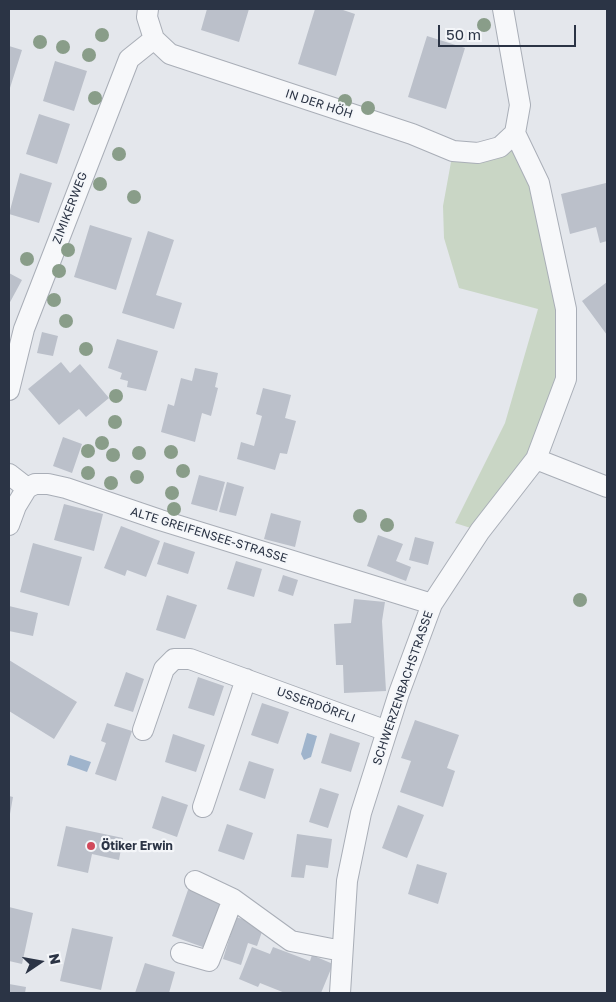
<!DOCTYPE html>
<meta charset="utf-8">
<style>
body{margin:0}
#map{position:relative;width:616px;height:1002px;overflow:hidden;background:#e4e7ec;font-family:"Golos Text",sans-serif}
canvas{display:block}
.frame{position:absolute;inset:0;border:10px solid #2b3445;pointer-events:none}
.north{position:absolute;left:15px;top:937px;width:50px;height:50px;-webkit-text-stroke:4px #f4f6f9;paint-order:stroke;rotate:78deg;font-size:14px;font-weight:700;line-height:20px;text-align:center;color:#2b3445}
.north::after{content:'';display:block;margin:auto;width:18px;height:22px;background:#2b3445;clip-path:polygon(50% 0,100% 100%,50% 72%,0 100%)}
.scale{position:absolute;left:438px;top:25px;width:138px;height:22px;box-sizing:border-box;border:2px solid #2b3445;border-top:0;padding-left:6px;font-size:15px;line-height:18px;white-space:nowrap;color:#2b3445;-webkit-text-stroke:4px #f4f6f9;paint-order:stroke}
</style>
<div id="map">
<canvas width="616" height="1002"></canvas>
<div class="frame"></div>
<div class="north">N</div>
<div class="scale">50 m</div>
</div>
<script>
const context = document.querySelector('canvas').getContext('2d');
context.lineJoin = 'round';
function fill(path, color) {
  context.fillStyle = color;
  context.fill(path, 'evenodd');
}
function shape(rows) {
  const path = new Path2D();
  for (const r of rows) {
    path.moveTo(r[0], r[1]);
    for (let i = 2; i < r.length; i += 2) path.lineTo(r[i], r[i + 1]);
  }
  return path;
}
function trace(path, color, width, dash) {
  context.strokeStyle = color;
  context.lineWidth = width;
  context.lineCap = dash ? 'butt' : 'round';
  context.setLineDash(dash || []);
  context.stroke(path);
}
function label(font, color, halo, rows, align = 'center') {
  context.font = font + ' "Golos Text",sans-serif';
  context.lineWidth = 4.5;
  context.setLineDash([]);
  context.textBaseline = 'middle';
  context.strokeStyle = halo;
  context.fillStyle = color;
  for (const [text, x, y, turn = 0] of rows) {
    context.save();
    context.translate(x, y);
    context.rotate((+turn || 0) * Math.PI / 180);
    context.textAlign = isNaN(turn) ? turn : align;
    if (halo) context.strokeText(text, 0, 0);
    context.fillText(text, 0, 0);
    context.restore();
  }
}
fill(shape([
 [515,133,539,183,566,379,536,459,480,531,455,523,505,423,538,309,459,288,444,238,443,206,453,151]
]), '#c9d6c5');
fill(shape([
 [307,733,317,736,311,757,304,760,301,754],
 [70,755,91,762,87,772,67,765]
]), '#9fb4cc');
fill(shape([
 [207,9,249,9,239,42,201,30],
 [315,9,340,9,355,14,336,76,298,64],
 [427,36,465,48,446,109,408,97],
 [9,46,22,50,9,91],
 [55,61,87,71,74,111,43,101],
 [39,114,70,124,57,164,26,154],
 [20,173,52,183,39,223,9,214],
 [606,183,607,241,600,243,596,227,570,234,561,194],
 [90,225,132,238,116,290,74,277],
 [148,231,174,240,156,295,182,303,174,329,122,313],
 [9,273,22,280,9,304],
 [607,282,607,335,582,301],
 [42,332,58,336,53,356,37,353],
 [117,339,158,351,146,391,127,387,128,381,120,379,122,373,108,368],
 [61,362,70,373,80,364,109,398,86,417,79,409,59,425,28,389],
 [195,368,218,373,215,387,218,388,211,416,202,413,195,442,161,432,168,404,174,406,181,378,192,381],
 [263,388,291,395,285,418,296,421,287,454,280,453,275,470,237,459,241,442,254,446,262,416,256,414],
 [63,437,82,444,72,473,53,466],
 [199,475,225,482,217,511,191,504],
 [227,482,244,487,236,516,219,512],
 [64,504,103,514,94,551,54,540],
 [271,513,301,521,295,547,264,539],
 [121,526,160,541,146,577,127,570,125,576,104,568],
 [378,535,403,544,396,561,411,567,406,581,367,566],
 [415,537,434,542,428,565,409,560],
 [164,542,195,552,188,574,157,564],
 [33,543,82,557,69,606,20,592],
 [236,561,262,569,254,597,227,589],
 [283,575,298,580,293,596,278,591],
 [167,595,197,605,185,639,156,630],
 [354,599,385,602,382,621,386,691,344,693,343,665,336,665,334,624,351,623],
 [9,606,38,613,33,636,9,631],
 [9,660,77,702,54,739,9,711],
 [126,672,144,679,133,712,114,706],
 [198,677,224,686,214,716,188,708],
 [262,703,289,712,278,744,251,735],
 [415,720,459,735,447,768,455,771,443,807,400,792,411,761,401,758],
 [107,723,132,731,116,781,95,774,106,743,101,741],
 [330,733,360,743,351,772,321,763],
 [173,734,205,745,196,772,165,762],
 [249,761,274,769,265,799,239,790],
 [320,788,339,794,328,828,309,822],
 [9,796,13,797,10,814,9,814],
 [162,796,188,805,177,837,152,828],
 [398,805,424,815,407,858,382,848],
 [227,824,253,833,244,860,218,851],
 [66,826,123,838,119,860,92,854,88,873,57,866],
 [297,834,332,839,328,868,306,865,304,878,291,877],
 [417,864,447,873,438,904,408,894],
 [189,887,228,901,211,950,172,936],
 [9,907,33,913,22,964,9,961],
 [236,917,264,926,257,946,248,943,241,965,223,959],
 [72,928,113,937,101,990,60,981],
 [252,947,270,954,273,947,310,961,312,955,333,964,321,993,285,993,260,983,258,987,239,979],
 [145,963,175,972,169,993,135,993],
 [9,984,26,987,25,993,9,993]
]), '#bbc0ca');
const minor = shape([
 [148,9,147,17,154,39,170,54,412,134,453,151,478,153,500,147,515,133],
 [9,390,24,329,129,59,154,39],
 [536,459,607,487],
 [9,474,27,488],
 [9,525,16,506,27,488,35,484,48,484,66,488,160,520,432,604],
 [143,730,164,669,174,659,190,659,387,731],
 [203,807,246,679],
 [195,881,233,899,291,941,342,951],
 [181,953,209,961,233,899],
 [340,993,347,881,361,813,399,693,432,604,480,531,536,459,566,379,566,309,539,183,515,133,520,105,503,9]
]);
trace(minor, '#a9aeb7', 22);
trace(minor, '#f7f8fa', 20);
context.fillStyle = '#899d89';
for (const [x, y] of [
 [484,25],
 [102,35],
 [40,42],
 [63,47],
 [89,55],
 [95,98],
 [345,101],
 [368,108],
 [119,154],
 [100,184],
 [134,197],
 [68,250],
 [27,259],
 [59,271],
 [54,300],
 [66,321],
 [86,349],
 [116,396],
 [115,422],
 [102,443],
 [88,451],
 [171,452],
 [139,453],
 [113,455],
 [183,471],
 [88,473],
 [137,477],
 [111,483],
 [172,493],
 [174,509],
 [360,516],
 [387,525],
 [580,600]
]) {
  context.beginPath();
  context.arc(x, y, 7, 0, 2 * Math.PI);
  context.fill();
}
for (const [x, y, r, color] of [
 [91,846,5,"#d1495b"]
]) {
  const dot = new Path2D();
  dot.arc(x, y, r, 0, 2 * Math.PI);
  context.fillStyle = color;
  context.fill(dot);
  trace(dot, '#f4f6f9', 2);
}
label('12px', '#2b3445', '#f4f6f9', [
 ["IN DER HÖH",319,104,18],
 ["ZIMIKERWEG",70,208,-69],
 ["ALTE GREIFENSEE-STRASSE",209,535,17],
 ["SCHWERZENBACHSTRASSE",403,688,-71],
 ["USSERDÖRFLI",316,705,20]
]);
label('bold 12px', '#2b3445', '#f4f6f9', [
 ["Ötiker Erwin",101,846]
], 'left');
</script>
